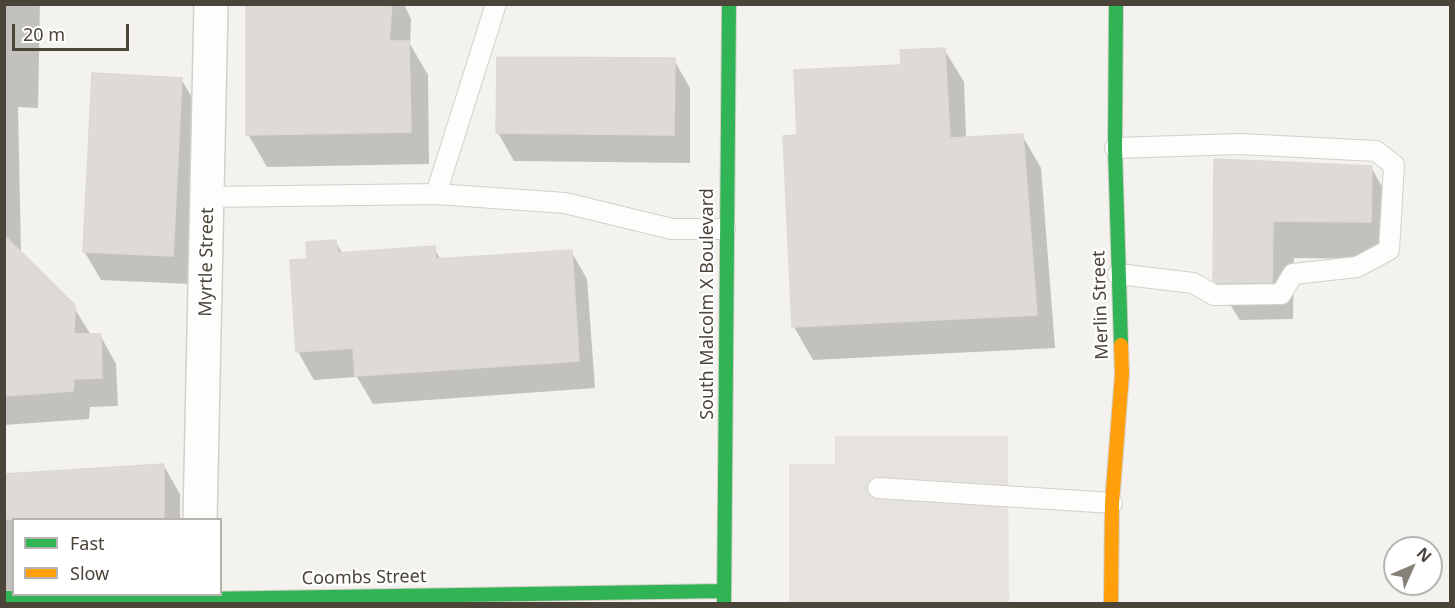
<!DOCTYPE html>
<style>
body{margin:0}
#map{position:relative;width:1455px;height:608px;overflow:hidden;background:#f4f2ee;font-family:"Noto Sans",sans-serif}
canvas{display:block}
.frame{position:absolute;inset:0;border:6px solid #4b4439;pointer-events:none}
.legend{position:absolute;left:12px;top:518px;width:210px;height:78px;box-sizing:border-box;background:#fff;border:2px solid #b7b4b0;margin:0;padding:8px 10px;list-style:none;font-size:18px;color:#4b4439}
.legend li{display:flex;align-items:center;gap:12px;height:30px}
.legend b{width:30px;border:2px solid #b7b4b0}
.north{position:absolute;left:1383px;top:536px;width:60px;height:60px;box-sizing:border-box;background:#fff;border:2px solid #b7b4b0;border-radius:50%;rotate:45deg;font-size:16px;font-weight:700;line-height:24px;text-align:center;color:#4b4439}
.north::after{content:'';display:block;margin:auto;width:21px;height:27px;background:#868178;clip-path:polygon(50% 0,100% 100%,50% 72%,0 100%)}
.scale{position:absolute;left:12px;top:24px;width:117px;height:27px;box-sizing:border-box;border:3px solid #4b4439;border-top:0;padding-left:8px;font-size:18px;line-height:21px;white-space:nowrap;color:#4b4439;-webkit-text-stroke:4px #fff;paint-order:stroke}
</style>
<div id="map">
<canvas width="1455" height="608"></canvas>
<div class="frame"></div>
<ul class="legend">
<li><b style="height:8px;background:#30b455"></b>Fast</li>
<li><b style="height:8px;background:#ff9f0a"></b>Slow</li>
</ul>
<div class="north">N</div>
<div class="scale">20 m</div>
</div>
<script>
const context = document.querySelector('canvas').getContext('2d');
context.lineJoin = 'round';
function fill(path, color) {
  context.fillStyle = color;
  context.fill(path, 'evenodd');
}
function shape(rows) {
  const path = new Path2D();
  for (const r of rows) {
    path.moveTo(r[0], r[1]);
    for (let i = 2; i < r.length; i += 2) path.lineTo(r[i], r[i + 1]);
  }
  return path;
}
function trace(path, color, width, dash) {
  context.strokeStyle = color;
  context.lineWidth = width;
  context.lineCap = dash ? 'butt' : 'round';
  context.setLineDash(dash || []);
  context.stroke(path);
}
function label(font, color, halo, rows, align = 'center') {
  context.font = font + ' "Noto Sans",sans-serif';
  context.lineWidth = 4.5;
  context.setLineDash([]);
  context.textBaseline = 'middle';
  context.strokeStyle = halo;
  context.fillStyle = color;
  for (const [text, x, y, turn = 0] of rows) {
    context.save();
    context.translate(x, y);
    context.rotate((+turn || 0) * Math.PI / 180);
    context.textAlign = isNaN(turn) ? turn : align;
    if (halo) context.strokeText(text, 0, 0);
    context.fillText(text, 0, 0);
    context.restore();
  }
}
fill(shape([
 [835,436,1008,436,1009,603,789,603,789,464,835,464]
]), '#e6e3df');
fill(shape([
 [4,4,40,4,38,108,18,107,21,253,73,306,91,335,100,335,116,364,118,406,90,407,89,419,4,425],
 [248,4,404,4,411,19,410,44,428,75,429,164,267,167,248,134],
 [944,49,964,82,966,138,1022,135,1041,168,1055,348,813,360,794,327,799,136,902,67],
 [674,60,690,88,690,163,514,161,498,133],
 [181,79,198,107,189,284,101,280,84,251],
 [1215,160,1371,167,1392,204,1392,259,1294,258,1293,319,1240,320,1214,280],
 [335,241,343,254,434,248,441,260,571,251,587,279,595,388,373,404,357,377,314,380,298,352,309,260],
 [164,466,180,494,180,520,14,520,14,594,4,599,4,476]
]), '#0003');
const building = shape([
 [246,4,392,4,389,41,409,41,411,132,246,135,246,4],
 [945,48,950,138,1023,134,1037,315,792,327,783,136,797,135,794,70,901,65,900,50,945,48],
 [497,57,675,58,674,135,496,133,497,57],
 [92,73,182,78,173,256,83,252,92,73],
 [1214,159,1372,166,1371,222,1273,221,1272,282,1217,283,1213,280,1214,159],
 [4,235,75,305,74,334,101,334,102,378,74,379,73,391,4,396,4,235],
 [336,240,338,253,435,246,436,259,572,250,579,361,355,376,353,348,296,352,290,260,307,259,306,242,336,240],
 [164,464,164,519,4,519,4,474,164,464]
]);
fill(building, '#dedbd6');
trace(building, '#dcd9d4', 1.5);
const lane = shape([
 [1115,148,1240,144,1376,151,1394,165,1389,250,1357,267,1293,274,1281,294,1214,295,1193,283,1118,274],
 [436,194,565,203,672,229,725,229],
 [208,197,436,194,496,4],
 [878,488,1112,503]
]);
const street = shape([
 [200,520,211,4]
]);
const fast = shape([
 [1116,4,1115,148,1121,345],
 [4,598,199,599,724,591],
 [724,604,729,4]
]);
const slow = shape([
 [1111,604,1112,503,1122,374,1121,345]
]);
trace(lane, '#d2d0cb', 22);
trace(street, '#d2d0cb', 36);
trace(fast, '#d3cfc5', 16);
trace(slow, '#d3cfc5', 16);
trace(lane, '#fdfdfc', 20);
trace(street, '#fdfdfc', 33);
trace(fast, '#30b455', 14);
trace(slow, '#ff9f0a', 14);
label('18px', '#4b4439', '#fff', [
 ["Myrtle Street",207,262,-89],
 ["South Malcolm X Boulevard",708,304,-90],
 ["Merlin Street",1101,305,-92],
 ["Coombs Street",364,578,-1]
]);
</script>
